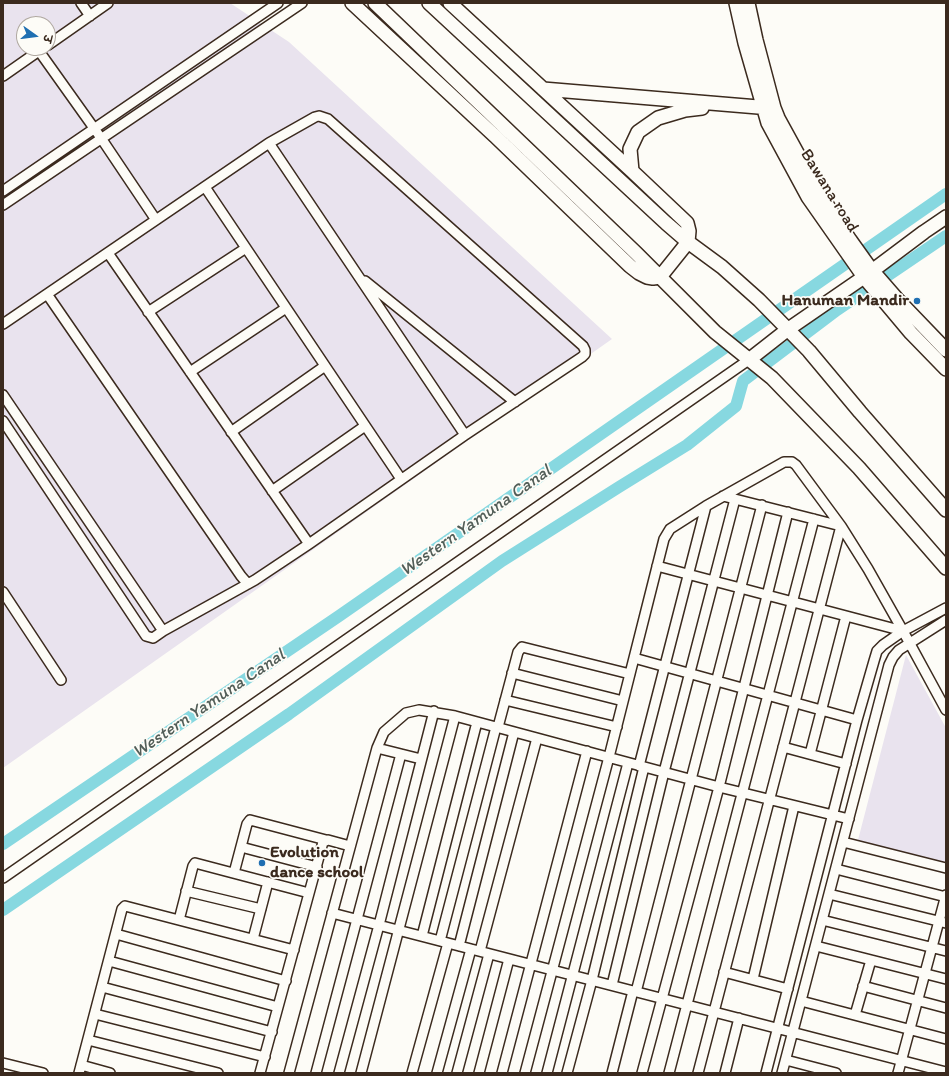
<!DOCTYPE html>
<meta charset="utf-8">
<style>
body{margin:0}
#map{position:relative;width:949px;height:1076px;overflow:hidden;background:#fdfcf7;font-family:Itim,"Playpen Sans Deva",sans-serif}
canvas{display:block}
.frame{position:absolute;inset:0;border:4px solid #3b2a1e;pointer-events:none}
.north{position:absolute;left:16px;top:16px;width:40px;height:40px;box-sizing:border-box;background:#fdfcf7;border:1px solid #afa8a0;border-radius:50%;rotate:104deg;font-size:11px;font-weight:700;line-height:16px;text-align:center;color:#3b2a1e}
.north::after{content:'';display:block;margin:auto;width:14px;height:18px;background:#1f6fb2;clip-path:polygon(50% 0,100% 100%,50% 72%,0 100%)}
</style>
<div id="map">
<canvas width="949" height="1076"></canvas>
<div class="frame"></div>
<div class="north">उ</div>
</div>
<script>
const context = document.querySelector('canvas').getContext('2d');
context.lineJoin = 'round';
function fill(path, color) {
  context.fillStyle = color;
  context.fill(path, 'evenodd');
}
function shape(rows) {
  const path = new Path2D();
  for (const r of rows) {
    path.moveTo(r[0], r[1]);
    for (let i = 2; i < r.length; i += 2) path.lineTo(r[i], r[i + 1]);
  }
  return path;
}
function trace(path, color, width, dash) {
  context.strokeStyle = color;
  context.lineWidth = width;
  context.lineCap = dash ? 'butt' : 'round';
  context.setLineDash(dash || []);
  context.stroke(path);
}
function label(font, color, halo, rows, align = 'center') {
  context.font = font + ' Itim,sans-serif';
  context.lineWidth = 3.5;
  context.setLineDash([]);
  context.textBaseline = 'middle';
  context.strokeStyle = halo;
  context.fillStyle = color;
  for (const [text, x, y, turn = 0] of rows) {
    context.save();
    context.translate(x, y);
    context.rotate((+turn || 0) * Math.PI / 180);
    context.textAlign = isNaN(turn) ? turn : align;
    if (halo) context.strokeText(text, 0, 0);
    context.fillText(text, 0, 0);
    context.restore();
  }
}
fill(shape([
 [3,3,230,3,289,42,612,339,3,768],
 [24,24,48,24,48,48,24,48],
 [906,655,946,728,946,864,858,840]
]), '#e9e3ee');
trace(shape([
 [3,844,339,616,946,194],
 [3,910,289,714,502,561,619,487,687,445,736,406,743,381,837,310,946,236]
]), '#87d8e0', 12);
const street = shape([
 [81,3,90,16],
 [48,45,108,3],
 [39,51,101,138,156,220],
 [3,76,43,48],
 [269,143,465,435],
 [205,187,401,479],
 [3,191,278,3],
 [3,205,302,3],
 [108,253,309,544],
 [365,281,515,402],
 [47,294,241,576,248,584],
 [148,312,246,248],
 [3,324,269,143,315,117,319,116,328,119,583,346,585,350,585,354,582,357,465,435,309,544,255,580,163,631],
 [190,372,286,308],
 [3,395,163,631,153,638,146,636,3,421],
 [231,432,325,366],
 [272,491,365,426],
 [657,566,903,631],
 [3,592,61,680],
 [634,658,857,720],
 [512,673,623,701],
 [505,700,617,727],
 [498,727,518,652,522,647,630,674],
 [783,747,846,764],
 [377,748,421,759],
 [810,754,846,616],
 [639,766,706,506],
 [843,842,946,868],
 [241,847,317,867],
 [836,869,946,897],
 [234,873,247,824,250,820,326,840],
 [3,878,750,359],
 [186,891,261,909],
 [829,894,946,923],
 [332,913,946,1072],
 [179,920,193,866,195,863,309,893],
 [822,920,946,951],
 [116,934,286,981],
 [422,936,477,722],
 [253,939,268,882],
 [440,941,496,727],
 [459,946,514,732],
 [816,946,946,979],
 [480,951,537,738],
 [109,961,278,1007],
 [724,972,788,989],
 [753,979,794,806],
 [612,985,664,772,735,499],
 [863,986,946,1008],
 [102,987,272,1032],
 [636,992,762,505],
 [801,1001,946,1039],
 [95,1014,265,1057],
 [855,1015,871,960],
 [88,1040,218,1073],
 [786,1060,836,1073],
 [3,1063,43,1073],
 [81,1065,110,1073],
 [79,1073,122,909,125,906,294,950],
 [260,1073,323,842,328,840,350,846],
 [289,1073,377,748,384,732,406,713,419,710,455,716,719,787,849,819],
 [316,1073,401,754],
 [339,1073,379,925,434,711],
 [361,1073,455,716],
 [412,1073,448,943],
 [437,1073,471,949],
 [457,1073,489,954],
 [479,1073,509,959],
 [502,1073,587,751],
 [525,1073,609,757,664,539,670,529,706,506,784,462,792,462,796,465,841,526,868,569,903,631,946,710],
 [547,1073,628,763],
 [567,1073,592,980,644,767],
 [612,1073,633,991],
 [642,1073,719,787,788,512],
 [669,1073,814,519],
 [698,1073,841,526,723,496],
 [725,1073,739,1018],
 [766,1073,857,720,874,661,877,651,883,645,903,631,946,608],
 [782,1073,889,665,893,657,899,650,946,620],
 [898,1073,946,895]
]);
const secondary = shape([
 [352,3,496,137,630,266,639,273,647,277,653,278,660,277,688,242,689,231,687,223,632,171,450,3],
 [375,3,636,253,715,332,772,378,859,468,946,568],
 [429,3,666,223,688,242,722,267,759,300,809,351,860,412,946,510],
 [736,3,745,43,768,123,808,197,864,277,911,333,946,369],
 [748,3,756,40,774,108,778,118,818,191,850,240,870,268,897,299,946,350],
 [543,89,770,108],
 [632,171,630,149,638,132,658,118,685,110,702,108],
 [750,359,787,330,864,277,924,232,946,217]
]);
trace(street, '#3b2a1e', 12);
trace(secondary, '#3b2a1e', 16);
trace(street, '#fdfcf7', 9);
trace(secondary, '#fdfcf7', 13);
for (const [x, y, r, color] of [
 [917,301,4,"#1f6fb2"],
 [262,863,4,"#1f6fb2"]
]) {
  const dot = new Path2D();
  dot.arc(x, y, r, 0, 2 * Math.PI);
  context.fillStyle = color;
  context.fill(dot);
  trace(dot, '#fdfcf7', 1.5);
}
label('17px', '#3b2a1e', '#fdfcf7', [
 ["Bawana road",829,191,58]
]);
label('bold 17px', '#3b2a1e', '#fdfcf7', [
 ["Hanuman Mandir",909,301],
 ["Evolution",270,853,"left"],
 ["dance school",270,873,"left"]
], 'right');
label('italic 18px', '#525e58', '#fdfcf7', [
 ["Western Yamuna Canal",476,521,-35],
 ["Western Yamuna Canal",209,704,-34]
]);
</script>
